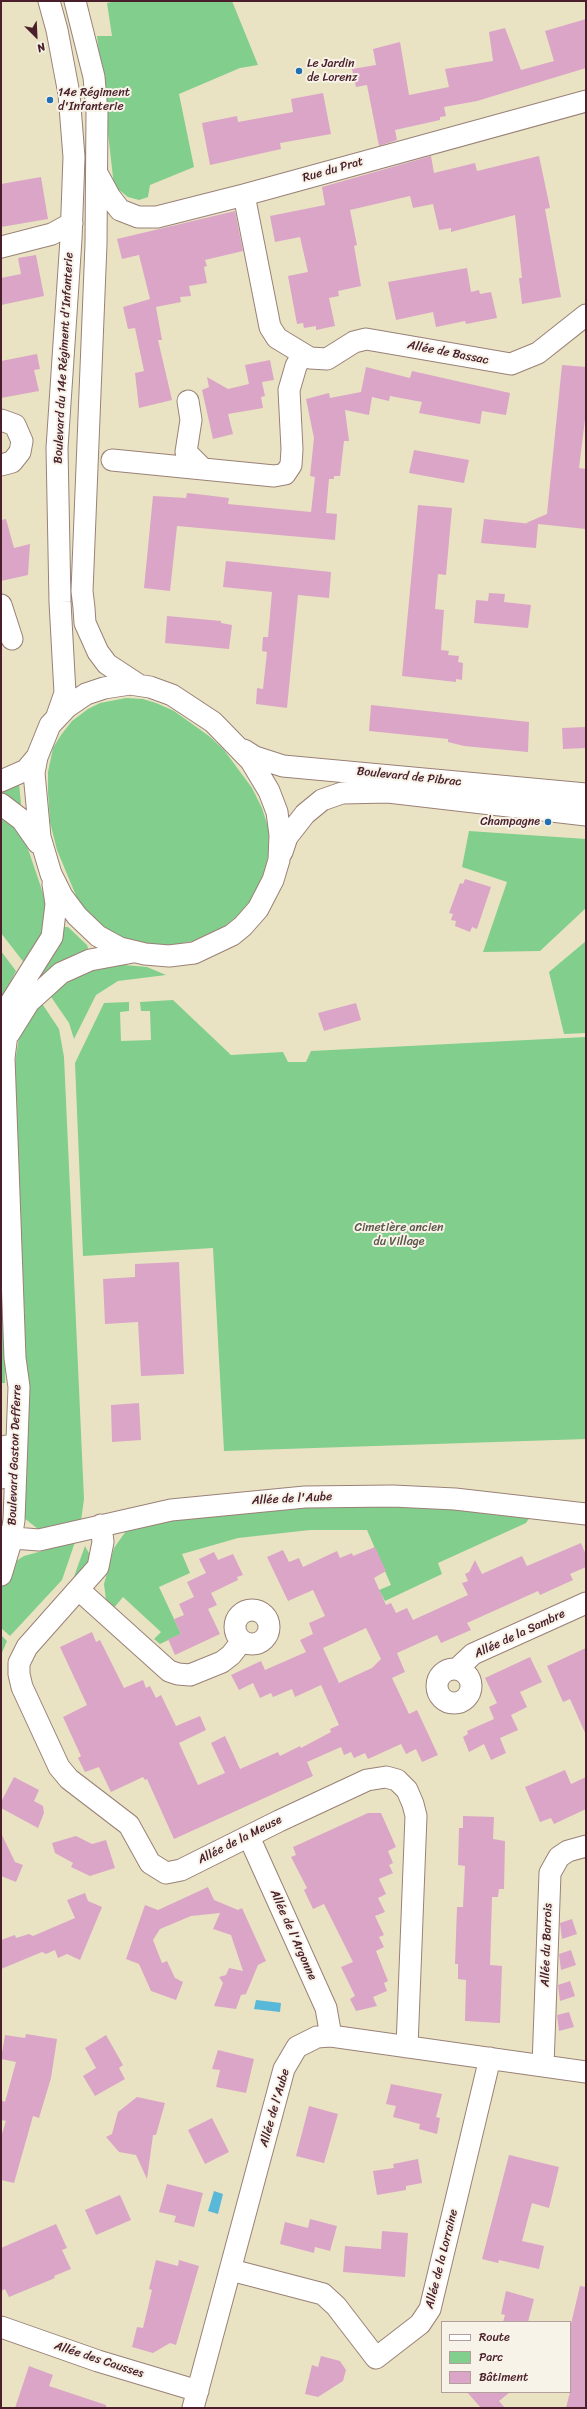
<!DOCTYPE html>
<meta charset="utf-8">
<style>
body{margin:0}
#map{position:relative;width:587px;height:2409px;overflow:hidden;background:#e9e3c3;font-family:Sriracha,sans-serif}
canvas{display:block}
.frame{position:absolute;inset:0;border:2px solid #4a1f2b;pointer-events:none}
.legend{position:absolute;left:441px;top:2321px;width:130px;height:72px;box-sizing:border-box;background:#f7f3e8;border:1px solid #b29e9c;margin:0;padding:5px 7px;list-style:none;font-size:12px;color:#4a1f2b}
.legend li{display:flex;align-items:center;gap:8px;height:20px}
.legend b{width:20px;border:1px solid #b29e9c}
.north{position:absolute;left:16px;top:16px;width:40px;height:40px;-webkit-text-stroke:3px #f7f3e8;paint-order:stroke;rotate:156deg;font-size:11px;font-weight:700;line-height:16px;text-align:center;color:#4a1f2b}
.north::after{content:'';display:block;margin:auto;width:14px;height:18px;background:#4a1f2b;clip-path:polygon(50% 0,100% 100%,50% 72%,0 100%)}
</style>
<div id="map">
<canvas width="587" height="2409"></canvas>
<div class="frame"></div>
<ul class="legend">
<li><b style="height:5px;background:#fff"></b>Route</li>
<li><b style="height:11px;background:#82ce8c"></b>Parc</li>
<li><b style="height:11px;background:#dba5c7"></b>Bâtiment</li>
</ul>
<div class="north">N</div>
</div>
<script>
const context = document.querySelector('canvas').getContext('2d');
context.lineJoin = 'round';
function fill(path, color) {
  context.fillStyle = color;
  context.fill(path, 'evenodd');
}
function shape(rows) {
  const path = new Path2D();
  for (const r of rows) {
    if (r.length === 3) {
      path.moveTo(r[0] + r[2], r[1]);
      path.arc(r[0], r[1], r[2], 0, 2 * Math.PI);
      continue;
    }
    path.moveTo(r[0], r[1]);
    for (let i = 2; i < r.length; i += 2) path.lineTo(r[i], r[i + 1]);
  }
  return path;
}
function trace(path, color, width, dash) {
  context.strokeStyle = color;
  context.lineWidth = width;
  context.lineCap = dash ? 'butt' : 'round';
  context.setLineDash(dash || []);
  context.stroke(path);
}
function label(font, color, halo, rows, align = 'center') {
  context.font = font + ' Sriracha,sans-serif';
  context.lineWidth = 4;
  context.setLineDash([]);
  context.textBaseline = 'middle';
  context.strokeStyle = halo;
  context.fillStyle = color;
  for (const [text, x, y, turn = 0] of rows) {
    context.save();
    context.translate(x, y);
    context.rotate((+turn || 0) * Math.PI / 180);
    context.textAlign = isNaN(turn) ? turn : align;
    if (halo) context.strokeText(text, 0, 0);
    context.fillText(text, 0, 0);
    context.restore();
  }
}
fill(shape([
 [116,1,232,1,258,65,240,68,179,94,194,167,150,185,148,197,139,200,128,197,114,186,97,36,112,36,107,3],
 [126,698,143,699,156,703,174,711,209,736,224,750,252,788,262,808,269,830,268,856,263,880,251,900,237,916,215,934,199,940,166,946,150,945,118,937,105,929,85,909,77,898,57,850,50,822,48,792,48,772,53,748,61,735,72,721,88,709,100,703],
 [19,783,21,804,20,805,1,796,1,787],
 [1,810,25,840,47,905,45,928,25,964,1,933],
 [469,831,586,839,586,908,540,951,483,952,507,882,462,867],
 [63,927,68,927,87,945,89,951,41,976],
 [586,941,586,1033,564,1034,549,972],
 [1,951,16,971,1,1000],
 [124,965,147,967,166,975,118,981,96,995,74,1039,69,1023,47,991,61,981,104,966],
 [39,999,59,1029,64,1057,84,1499,81,1521,49,1529,38,1529,24,1518,25,1324,14,1068,20,1032],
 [173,1000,231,1055,283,1052,288,1062,306,1062,311,1051,586,1037,586,1439,224,1451,213,1248,83,1256,75,1063,104,1003,129,1002,129,1011,120,1012,121,1041,151,1040,150,1011,141,1011,140,1002],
 [1,1232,6,1336,5,1383,1,1383],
 [322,1505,434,1507,530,1517,526,1523,438,1563,442,1574,385,1601,379,1590,391,1585,367,1530,310,1530,238,1538,182,1554,190,1573,159,1587,181,1634,160,1644,154,1639,161,1632,123,1597,113,1609,106,1600,104,1584,114,1548,126,1531,155,1522],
 [75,1542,62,1580,10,1636,1,1628,1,1589,13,1563,24,1556],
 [85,1546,91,1557,90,1563,71,1585],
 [1,1635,7,1641,1,1655]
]), '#82ce8c');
fill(shape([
 [256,2000,281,2003,280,2012,254,2009],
 [214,2191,223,2194,218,2214,208,2211]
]), '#59b8d8');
fill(shape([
 [586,19,586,68,477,101,444,107,446,116,440,117,440,120,395,130,397,140,379,146,367,85,356,87,352,69,376,65,373,49,400,42,409,95,449,87,445,69,493,61,489,32,505,28,521,70,554,61,545,31],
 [323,93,331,134,280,143,281,149,210,165,202,123,237,116,238,122,293,112,291,99],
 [431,156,434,173,475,163,477,171,539,156,550,208,545,209,561,297,522,304,519,278,522,278,515,215,451,232,451,228,439,230,433,204,413,208,410,196,350,210,357,245,354,246,361,286,338,291,339,296,329,298,335,326,316,330,316,326,304,328,303,323,297,324,288,276,308,272,300,237,275,242,270,216,325,205,322,187],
 [41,177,48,219,1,227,1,184],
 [235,211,243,251,205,260,207,266,204,267,207,283,189,286,191,296,180,297,181,302,156,307,162,340,158,340,172,400,139,408,135,373,144,371,135,328,128,329,123,307,150,299,139,255,122,259,117,239],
 [36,255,44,296,1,305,1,278,21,274,18,258],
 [467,268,471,292,479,290,480,294,491,292,497,318,466,324,465,321,436,327,433,312,396,320,388,282],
 [37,354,40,369,34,370,39,391,1,398,1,361],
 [270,360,274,380,262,382,265,396,261,397,263,408,228,414,233,434,213,439,202,390,209,387,207,377,228,389,249,384,245,365],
 [562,365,586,367,586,411,579,468,586,469,586,529,538,524,536,548,481,543,484,519,532,524,526,523,547,514],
 [366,367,410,378,412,371,510,393,506,415,482,411,480,424,419,413,422,402,390,396,389,401,372,397,369,415,345,410,349,441,344,441,340,476,334,476,334,479,329,479,326,513,337,514,335,540,177,526,170,591,144,588,153,496,186,498,187,493,205,495,229,498,228,504,311,512,315,477,310,476,314,438,306,399,329,393,330,398,361,392],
 [414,450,469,460,464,483,409,473],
 [418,505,452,508,446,575,438,574,435,609,444,610,441,650,449,651,448,655,459,656,458,662,463,663,462,680,456,679,456,682,402,676],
 [6,519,14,548,30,544,28,575,1,581,1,520],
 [226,561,331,572,329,598,298,595,287,708,256,704,257,688,263,689,267,652,262,651,263,637,268,637,272,592,223,587],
 [489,593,505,594,504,602,531,605,528,628,474,623,476,600,488,601],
 [167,616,221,621,221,623,232,625,229,649,165,643],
 [371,705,529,722,528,752,464,746,448,742,448,739,369,731],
 [586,727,586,748,563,749,562,728],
 [465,879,491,887,477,929,472,927,470,932,455,926,456,921,451,920,453,914,449,913,460,883,463,884],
 [356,1003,361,1020,324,1031,318,1013],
 [179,1262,184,1374,141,1376,138,1322,105,1324,103,1279,135,1277,135,1264],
 [139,1403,141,1440,112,1442,111,1405],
 [581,1543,586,1555,586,1567,570,1574,573,1580,540,1595,538,1591,467,1623,471,1630,441,1643,437,1635,397,1653,405,1672,392,1678,409,1714,417,1710,438,1755,422,1762,416,1749,406,1754,401,1744,368,1759,365,1753,354,1758,351,1752,344,1755,341,1747,307,1762,313,1776,174,1839,147,1779,145,1780,143,1777,111,1792,99,1767,85,1772,78,1758,81,1756,63,1717,87,1705,60,1647,92,1632,96,1642,100,1640,124,1688,143,1680,146,1688,150,1686,156,1698,161,1695,176,1726,200,1716,206,1730,179,1743,198,1785,225,1773,211,1743,225,1736,240,1769,278,1752,280,1756,300,1746,301,1748,331,1732,330,1729,339,1725,321,1685,295,1697,292,1689,273,1697,271,1693,260,1698,253,1683,239,1690,231,1675,261,1661,265,1670,306,1652,300,1640,313,1634,309,1623,325,1616,313,1590,288,1601,267,1557,283,1550,289,1562,299,1558,303,1567,337,1551,340,1558,352,1553,353,1556,375,1547,386,1571,374,1578,386,1605,391,1603,396,1613,407,1608,413,1620,468,1595,462,1583,468,1581,465,1574,469,1572,475,1560,482,1574,522,1556,527,1566],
 [366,1628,381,1659,372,1668,339,1683,323,1648],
 [214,1552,218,1560,233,1554,243,1575,237,1577,238,1580,211,1593,217,1605,208,1609,220,1634,175,1655,168,1639,181,1634,174,1619,184,1615,179,1604,194,1597,187,1582,206,1573,199,1559],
 [586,1648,586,1735,570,1699,563,1702,547,1666],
 [530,1657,542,1682,520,1692,527,1707,511,1715,518,1730,500,1738,506,1753,491,1760,484,1744,469,1752,463,1737,468,1734,467,1731,494,1719,489,1707,497,1703,485,1678],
 [565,1770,571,1784,586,1777,586,1809,554,1824,551,1818,540,1822,525,1787],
 [14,1777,39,1790,34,1801,43,1806,44,1813,38,1828,1,1808,1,1802],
 [368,1813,381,1813,396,1847,388,1851,393,1863,389,1865,393,1873,379,1879,386,1894,378,1898,385,1912,375,1916,384,1935,379,1937,384,1947,376,1951,388,1981,384,1983,387,1991,373,1997,377,2006,356,2011,350,1999,355,1996,341,1967,353,1962,324,1904,313,1909,304,1890,307,1888,291,1857,296,1855,293,1847],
 [463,1816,494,1817,493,1839,505,1841,504,1889,499,1889,498,1897,492,1897,490,1965,502,1966,500,2023,465,2021,466,1980,458,1979,458,1964,455,1964,457,1907,463,1907,465,1866,458,1865,459,1828,463,1828],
 [1,1833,15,1862,23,1865,16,1882,1,1876],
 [76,1836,92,1844,106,1840,115,1868,90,1876,71,1867,73,1863,55,1853,52,1843],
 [208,1887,214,1900,238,1910,242,1908,266,1961,258,1965,246,1994,241,1995,236,2009,214,2006,223,1983,219,1977,226,1975,229,1968,243,1971,231,1935,213,1929,220,1913,191,1916,160,1929,153,1940,162,1963,167,1961,175,1978,183,1982,176,2000,151,1991,139,1964,126,1959,145,1905,158,1910],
 [85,1893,88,1901,102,1907,80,1960,67,1954,58,1958,55,1950,46,1954,42,1952,1,1969,1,1940,15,1935,16,1938,29,1934,33,1936,75,1918,67,1900],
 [572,1919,577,1934,562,1939,560,1923],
 [571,1950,576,1965,561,1970,559,1954],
 [570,1981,575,1996,560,2001,558,1985],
 [569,2012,574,2027,559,2031,557,2015],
 [26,2034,57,2039,51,2078,39,2118,33,2116,14,2183,1,2180,1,2137,6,2121,1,2120,1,2100,5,2102,16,2062,1,2059,5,2035,25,2038],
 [106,2035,123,2065,119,2068,125,2079,95,2096,83,2076,96,2068,85,2048],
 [218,2050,254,2059,246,2093,216,2087,220,2070,212,2069],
 [391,2084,442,2094,436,2117,440,2118,437,2134,419,2129,420,2124,393,2117,396,2106,386,2104],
 [137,2097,165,2103,156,2135,153,2135,147,2179,136,2155,119,2152,106,2137,112,2134,118,2112],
 [309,2106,338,2114,324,2163,296,2156],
 [212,2118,229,2152,205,2164,188,2130],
 [509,2155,559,2167,549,2208,532,2203,522,2241,544,2246,539,2269,499,2260,498,2263,482,2259],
 [418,2159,422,2183,406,2186,406,2190,377,2195,373,2171,394,2168,393,2164],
 [167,2184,203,2193,194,2227,174,2222,176,2216,159,2212],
 [120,2195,131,2220,96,2235,85,2210],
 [310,2219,337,2226,330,2251,315,2247,314,2253,280,2244,285,2222,308,2228],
 [56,2224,67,2248,62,2250,71,2269,54,2276,55,2278,9,2297,5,2289,1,2291,1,2248],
 [382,2231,408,2233,405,2277,343,2272,345,2246,381,2249],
 [156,2260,178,2266,179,2260,199,2266,176,2345,170,2343,153,2353,132,2347,137,2327,143,2328,152,2290,149,2289],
 [580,2286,586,2287,586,2408,566,2408,570,2392,570,2328],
 [506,2291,534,2299,528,2322,503,2322,505,2315,501,2314],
 [321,2356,340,2361,346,2370,343,2381,318,2397,305,2394,312,2365,318,2367],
 [29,2366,53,2375,49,2386,106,2405,106,2408,15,2408],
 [467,2392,510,2392,499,2401,505,2408,481,2408]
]), '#dba5c7');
const minor = shape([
 [49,1,57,30,69,94,74,157,71,239,57,448,60,602,65,693,57,716],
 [75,1,94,77,97,112,96,244,82,591,84,608,85,623,98,652,107,664,139,685],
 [98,175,110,197,120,210,138,217,157,217,244,195,586,101],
 [244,195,270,327,277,338,310,358,327,359,354,342,366,339,511,364,538,353,586,315],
 [1,247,52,234,72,223],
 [188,401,191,420,186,452,203,469],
 [1,420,15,425,22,441,20,452,12,462,1,465],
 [112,460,274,476,285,474,291,465,292,449,289,390,296,366,302,355],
 [1,605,12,639],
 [130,684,150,687,172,695,213,722,251,761,269,791,277,812,280,835,279,860,273,880,258,909,243,926,232,935,194,953,169,956,145,954,120,948,98,936,77,916,62,896,51,874,40,837,34,773,37,757,50,725,67,707,86,694,104,688,130,684],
 [244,750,255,757,283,766,586,794],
 [1,781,26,770,37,757],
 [1,804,22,820,38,843],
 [282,852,287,837,305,814,322,800,342,793,388,792,586,815],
 [9,1034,29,1002,61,973,90,960,133,952],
 [1,1478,6,1446],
 [101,1525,103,1542,98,1567,27,1647,19,1663,19,1674,22,1687,59,1767,69,1779,129,1825,150,1863,166,1873,181,1870,279,1821,367,1780,386,1777,397,1780,407,1790,413,1804,416,1816,407,2047],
 [1,1537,39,1540,171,1510,305,1497,393,1496,455,1499,586,1514],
 [1,1575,10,1545,14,1520,19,1387,15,1358,4,1058,11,1002,52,937,56,904,53,884],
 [79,1590,169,1671,178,1674,190,1675,222,1662,231,1655,242,1641],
 [252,1627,17],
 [454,1686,17],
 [457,1669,473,1654,586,1603],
 [249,1837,326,2008,331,2036],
 [543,2066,550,1873,559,1857,568,1851,586,1846],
 [231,2270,323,2294,336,2306,376,2358,420,2324,430,2309,490,2058],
 [1,2327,98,2361,198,2391],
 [193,2408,284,2069,297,2047,317,2037,331,2036,586,2072]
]);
trace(minor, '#9a8177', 23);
trace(minor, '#fff', 21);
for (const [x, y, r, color] of [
 [299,71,4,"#1f6fb2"],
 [50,100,4,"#1f6fb2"],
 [548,822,4,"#1f6fb2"]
]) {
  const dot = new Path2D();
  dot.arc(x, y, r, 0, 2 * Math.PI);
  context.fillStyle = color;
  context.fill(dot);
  trace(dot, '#f7f3e8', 1.5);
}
label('12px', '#4a1f2b', '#f7f3e8', [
 ["Le Jardin",307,64],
 ["de Lorenz",307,78],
 ["14e Régiment",58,93],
 ["d'Infanterie",58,107],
 ["Champagne",540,822,"right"]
], 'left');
label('12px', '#4a1f2b', '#f7f3e8', [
 ["Rue du Prat",333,170,-16],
 ["Allée de Bassac",448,353,11],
 ["Boulevard du 14e Régiment d'Infanterie",64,358,-87],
 ["Boulevard de Pibrac",409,777,6],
 ["Boulevard Gaston Defferre",15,1455,-88],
 ["Allée de l'Aube",292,1499,-3],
 ["Allée de la Sambre",520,1634,-25],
 ["Allée de la Meuse",240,1840,-27],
 ["Allée de l'Argonne",293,1935,66],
 ["Allée du Barrois",547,1945,-88],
 ["Allée de l'Aube",275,2108,-74],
 ["Allée de la Lorraine",442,2259,-76],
 ["Allée des Causses",99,2360,18]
]);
label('12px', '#5b5448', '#f7f3e8', [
 ["Cimetière ancien",399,1228],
 ["du Village",399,1242]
]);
</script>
